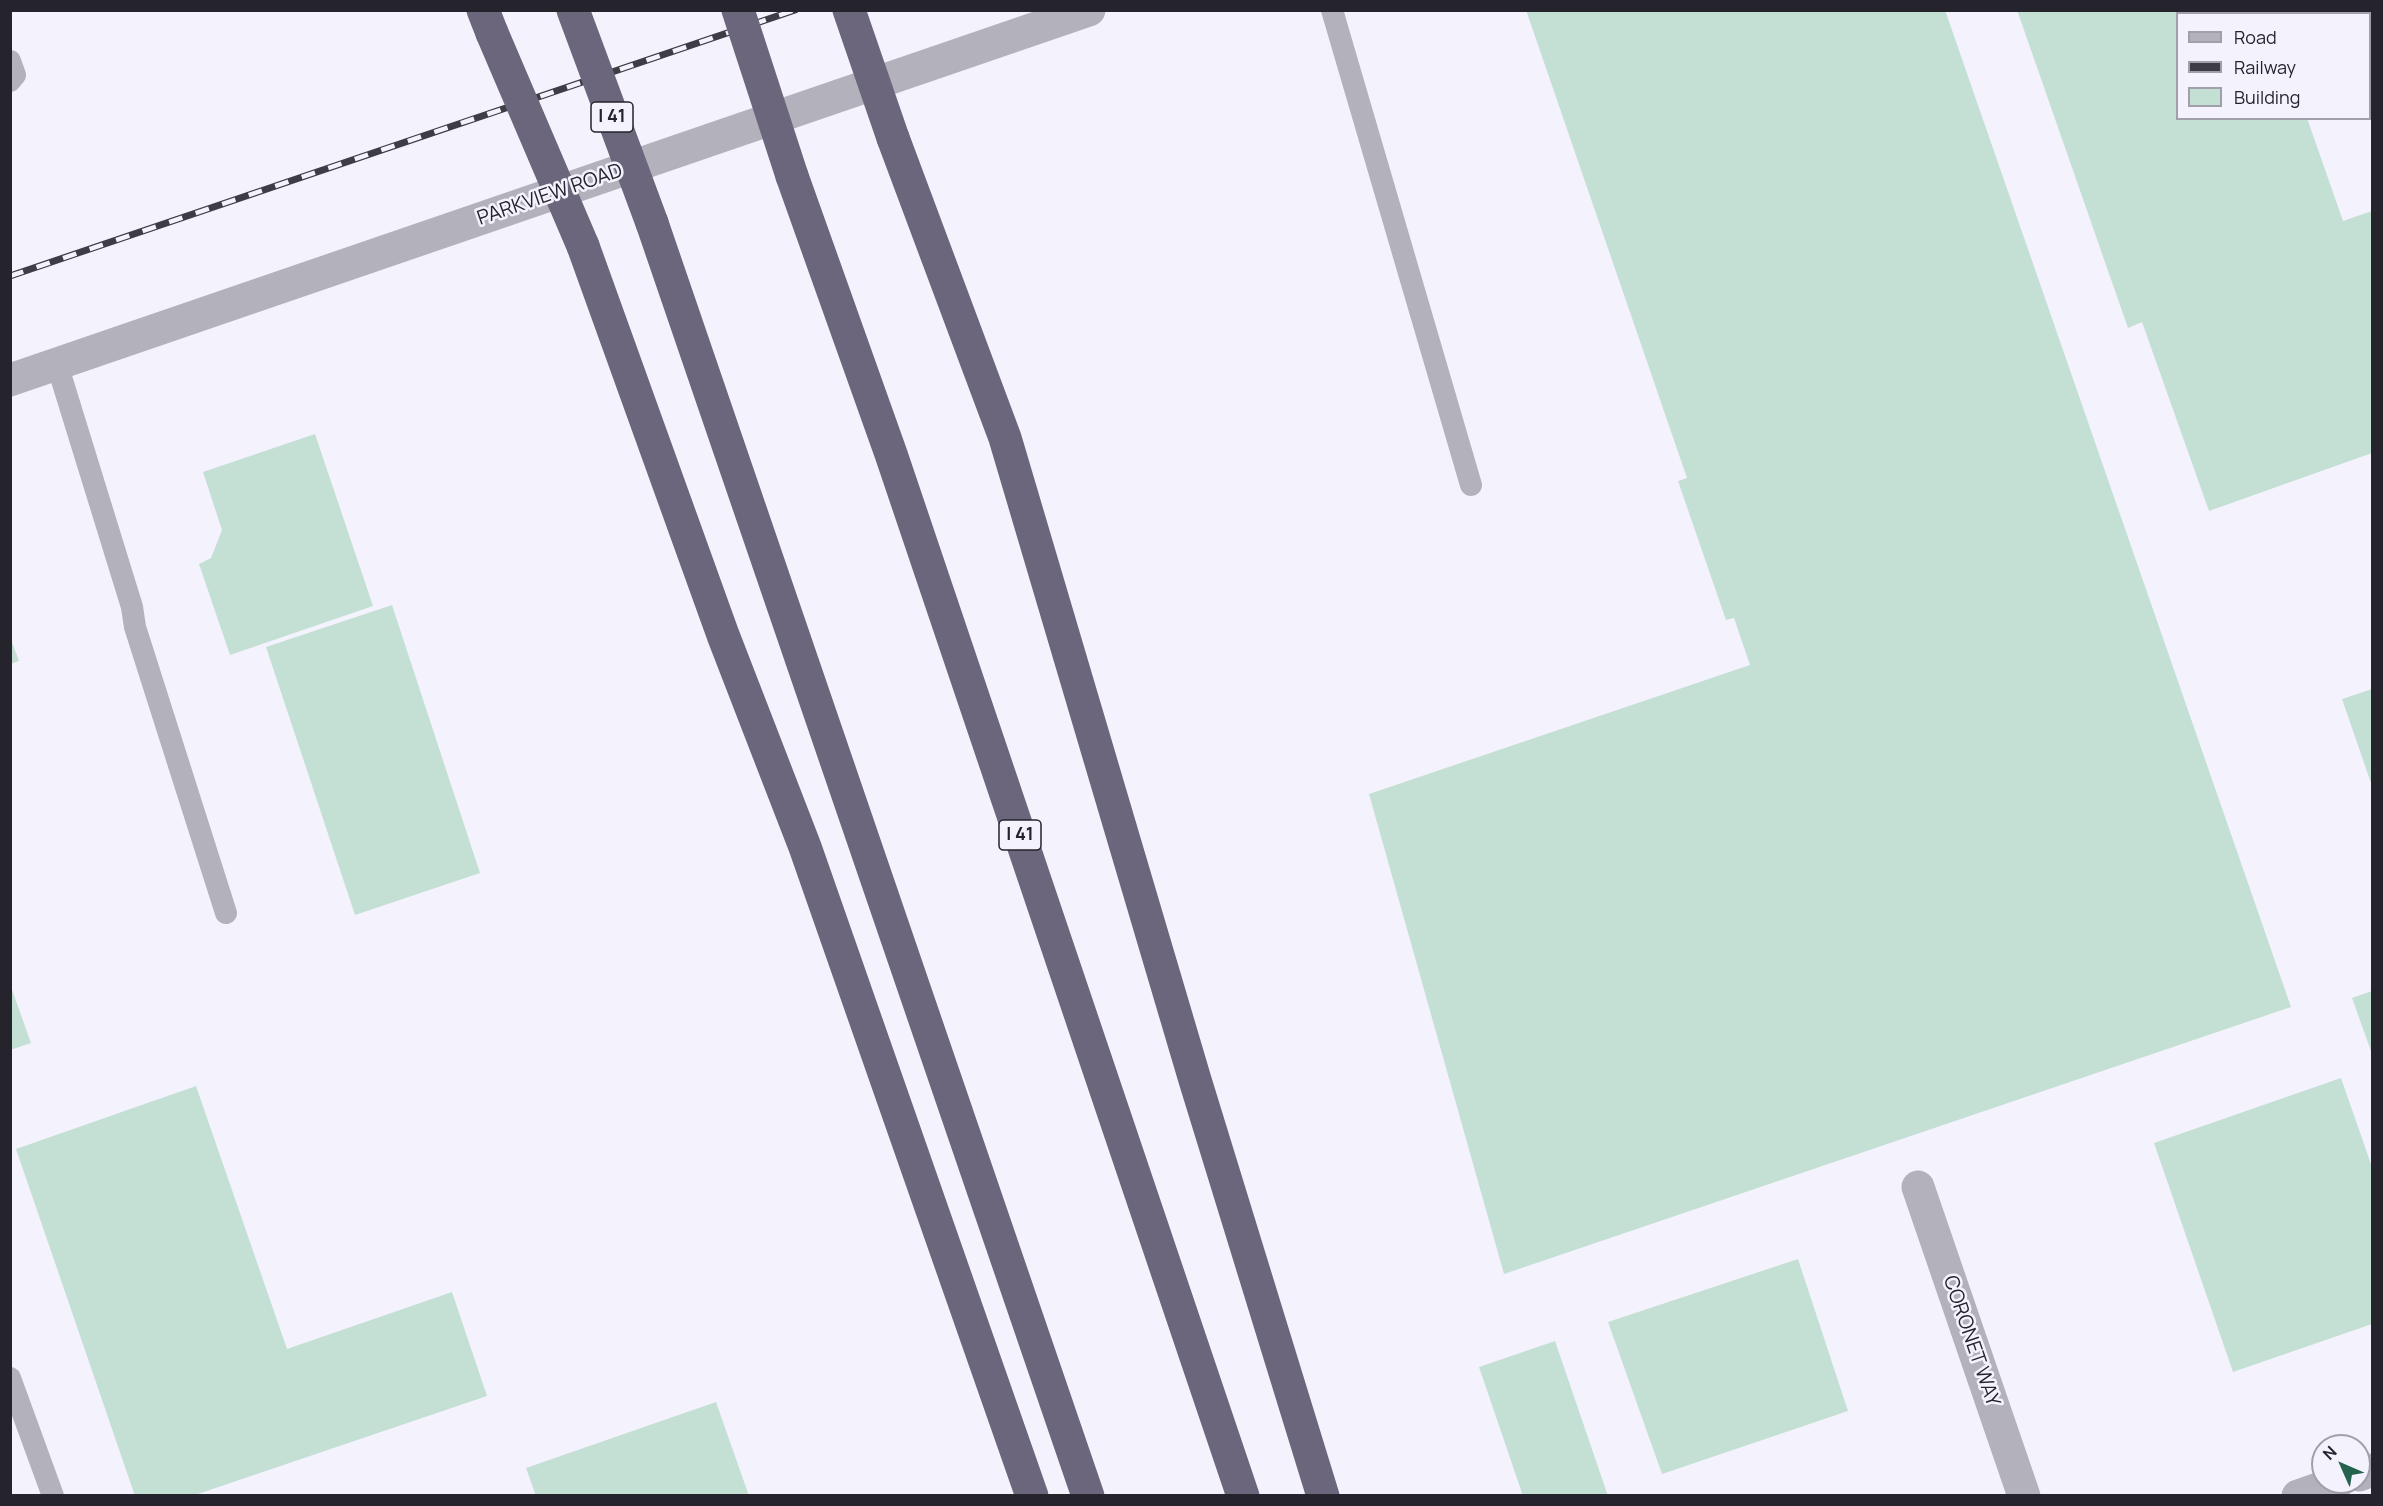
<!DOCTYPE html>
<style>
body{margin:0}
#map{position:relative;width:2383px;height:1506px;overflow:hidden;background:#f4f2fc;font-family:Manrope,sans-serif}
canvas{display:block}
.frame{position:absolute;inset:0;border:12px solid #25232c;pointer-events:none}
.legend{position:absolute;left:2176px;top:12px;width:195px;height:108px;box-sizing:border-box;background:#f4f2fc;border:2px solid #a19fa9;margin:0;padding:8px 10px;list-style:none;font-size:18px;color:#25232c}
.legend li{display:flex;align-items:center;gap:12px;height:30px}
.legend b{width:30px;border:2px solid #a19fa9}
.north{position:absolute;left:2311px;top:1434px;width:60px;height:60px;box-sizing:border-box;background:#f4f2fc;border:2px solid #a19fa9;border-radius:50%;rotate:315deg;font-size:16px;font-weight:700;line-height:24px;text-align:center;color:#25232c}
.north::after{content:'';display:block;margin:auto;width:21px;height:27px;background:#26634f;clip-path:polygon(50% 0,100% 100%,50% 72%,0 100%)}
</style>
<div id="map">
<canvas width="2383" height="1506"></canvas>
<div class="frame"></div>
<ul class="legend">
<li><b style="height:8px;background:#b3b1bc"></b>Road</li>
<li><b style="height:8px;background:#3e3c45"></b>Railway</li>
<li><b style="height:16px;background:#c4e0d4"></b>Building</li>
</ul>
<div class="north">N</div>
</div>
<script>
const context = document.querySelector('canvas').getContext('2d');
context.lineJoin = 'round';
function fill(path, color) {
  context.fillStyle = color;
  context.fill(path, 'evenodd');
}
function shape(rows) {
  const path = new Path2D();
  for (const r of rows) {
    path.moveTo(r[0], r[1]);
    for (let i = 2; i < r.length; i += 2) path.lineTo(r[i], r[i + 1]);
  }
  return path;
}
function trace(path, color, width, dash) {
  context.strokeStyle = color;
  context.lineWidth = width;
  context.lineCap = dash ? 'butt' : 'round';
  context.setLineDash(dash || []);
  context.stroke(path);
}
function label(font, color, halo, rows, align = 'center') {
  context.font = font + ' Manrope,sans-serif';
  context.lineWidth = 5;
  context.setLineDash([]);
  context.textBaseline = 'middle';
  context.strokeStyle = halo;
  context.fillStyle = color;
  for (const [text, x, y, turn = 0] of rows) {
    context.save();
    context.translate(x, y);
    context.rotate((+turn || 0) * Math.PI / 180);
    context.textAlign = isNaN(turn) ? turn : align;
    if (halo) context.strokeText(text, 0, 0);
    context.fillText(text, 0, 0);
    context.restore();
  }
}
fill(shape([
 [1526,10,1945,10,2291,1007,1504,1274,1369,794,1750,665,1734,618,1726,620,1678,481,1687,478],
 [2017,10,2269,10,2270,14,2178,14,2178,118,2307,118,2343,221,2372,211,2372,453,2209,511,2142,322,2128,328],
 [315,434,373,606,230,655,199,564,211,558,222,530,203,472],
 [392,605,480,873,355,915,266,647],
 [10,637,19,661,10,664],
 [2372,689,2372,786,2342,699],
 [10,984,31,1043,10,1050],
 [2372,991,2372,1054,2352,998],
 [2341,1078,2372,1167,2372,1324,2233,1372,2154,1143],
 [196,1086,287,1349,452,1292,487,1396,192,1496,135,1496,16,1149],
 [1798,1259,1848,1411,1662,1474,1608,1322],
 [1555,1341,1608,1496,1523,1496,1479,1367],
 [716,1402,749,1496,536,1496,526,1468]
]), '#c4e0d4');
trace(shape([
 [1332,10,1471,485],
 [10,61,15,75,10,81],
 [57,364,132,607,135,627,226,913],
 [10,1378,53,1496]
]), '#b3b1bc', 22);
trace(shape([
 [10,380,1089,10],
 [1918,1187,2024,1496],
 [2359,1475,2372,1470],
 [2298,1496,2338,1482]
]), '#b3b1bc', 33);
trace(shape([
 [483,10,492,33],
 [893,138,1005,438,1195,1080,1323,1496],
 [792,176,891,454,1243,1496],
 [652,223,1088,1496],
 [583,246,723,635,805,847,1032,1496]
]), '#6b667b', 33);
const rail = shape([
 [10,276,795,10]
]);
trace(rail, '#3e3c45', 7);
trace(rail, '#f4f2fc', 4.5, [14]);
trace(shape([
 [573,10,652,223],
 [738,10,792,176],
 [849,10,893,138],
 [492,33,583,246]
]), '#6b667b', 33);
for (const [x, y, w] of [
 [612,117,42],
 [1020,835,42]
]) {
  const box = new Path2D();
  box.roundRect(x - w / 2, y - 15, w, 30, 4.5);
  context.fillStyle = '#f4f2fc';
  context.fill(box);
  trace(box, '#25232c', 1.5);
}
label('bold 18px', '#25232c', null, [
 ["I 41",612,117],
 ["I 41",1020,835]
]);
label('20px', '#25232c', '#f4f2fc', [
 ["PARKVIEW ROAD",550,195,-19],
 ["CORONET WAY",1971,1341,71]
]);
</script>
